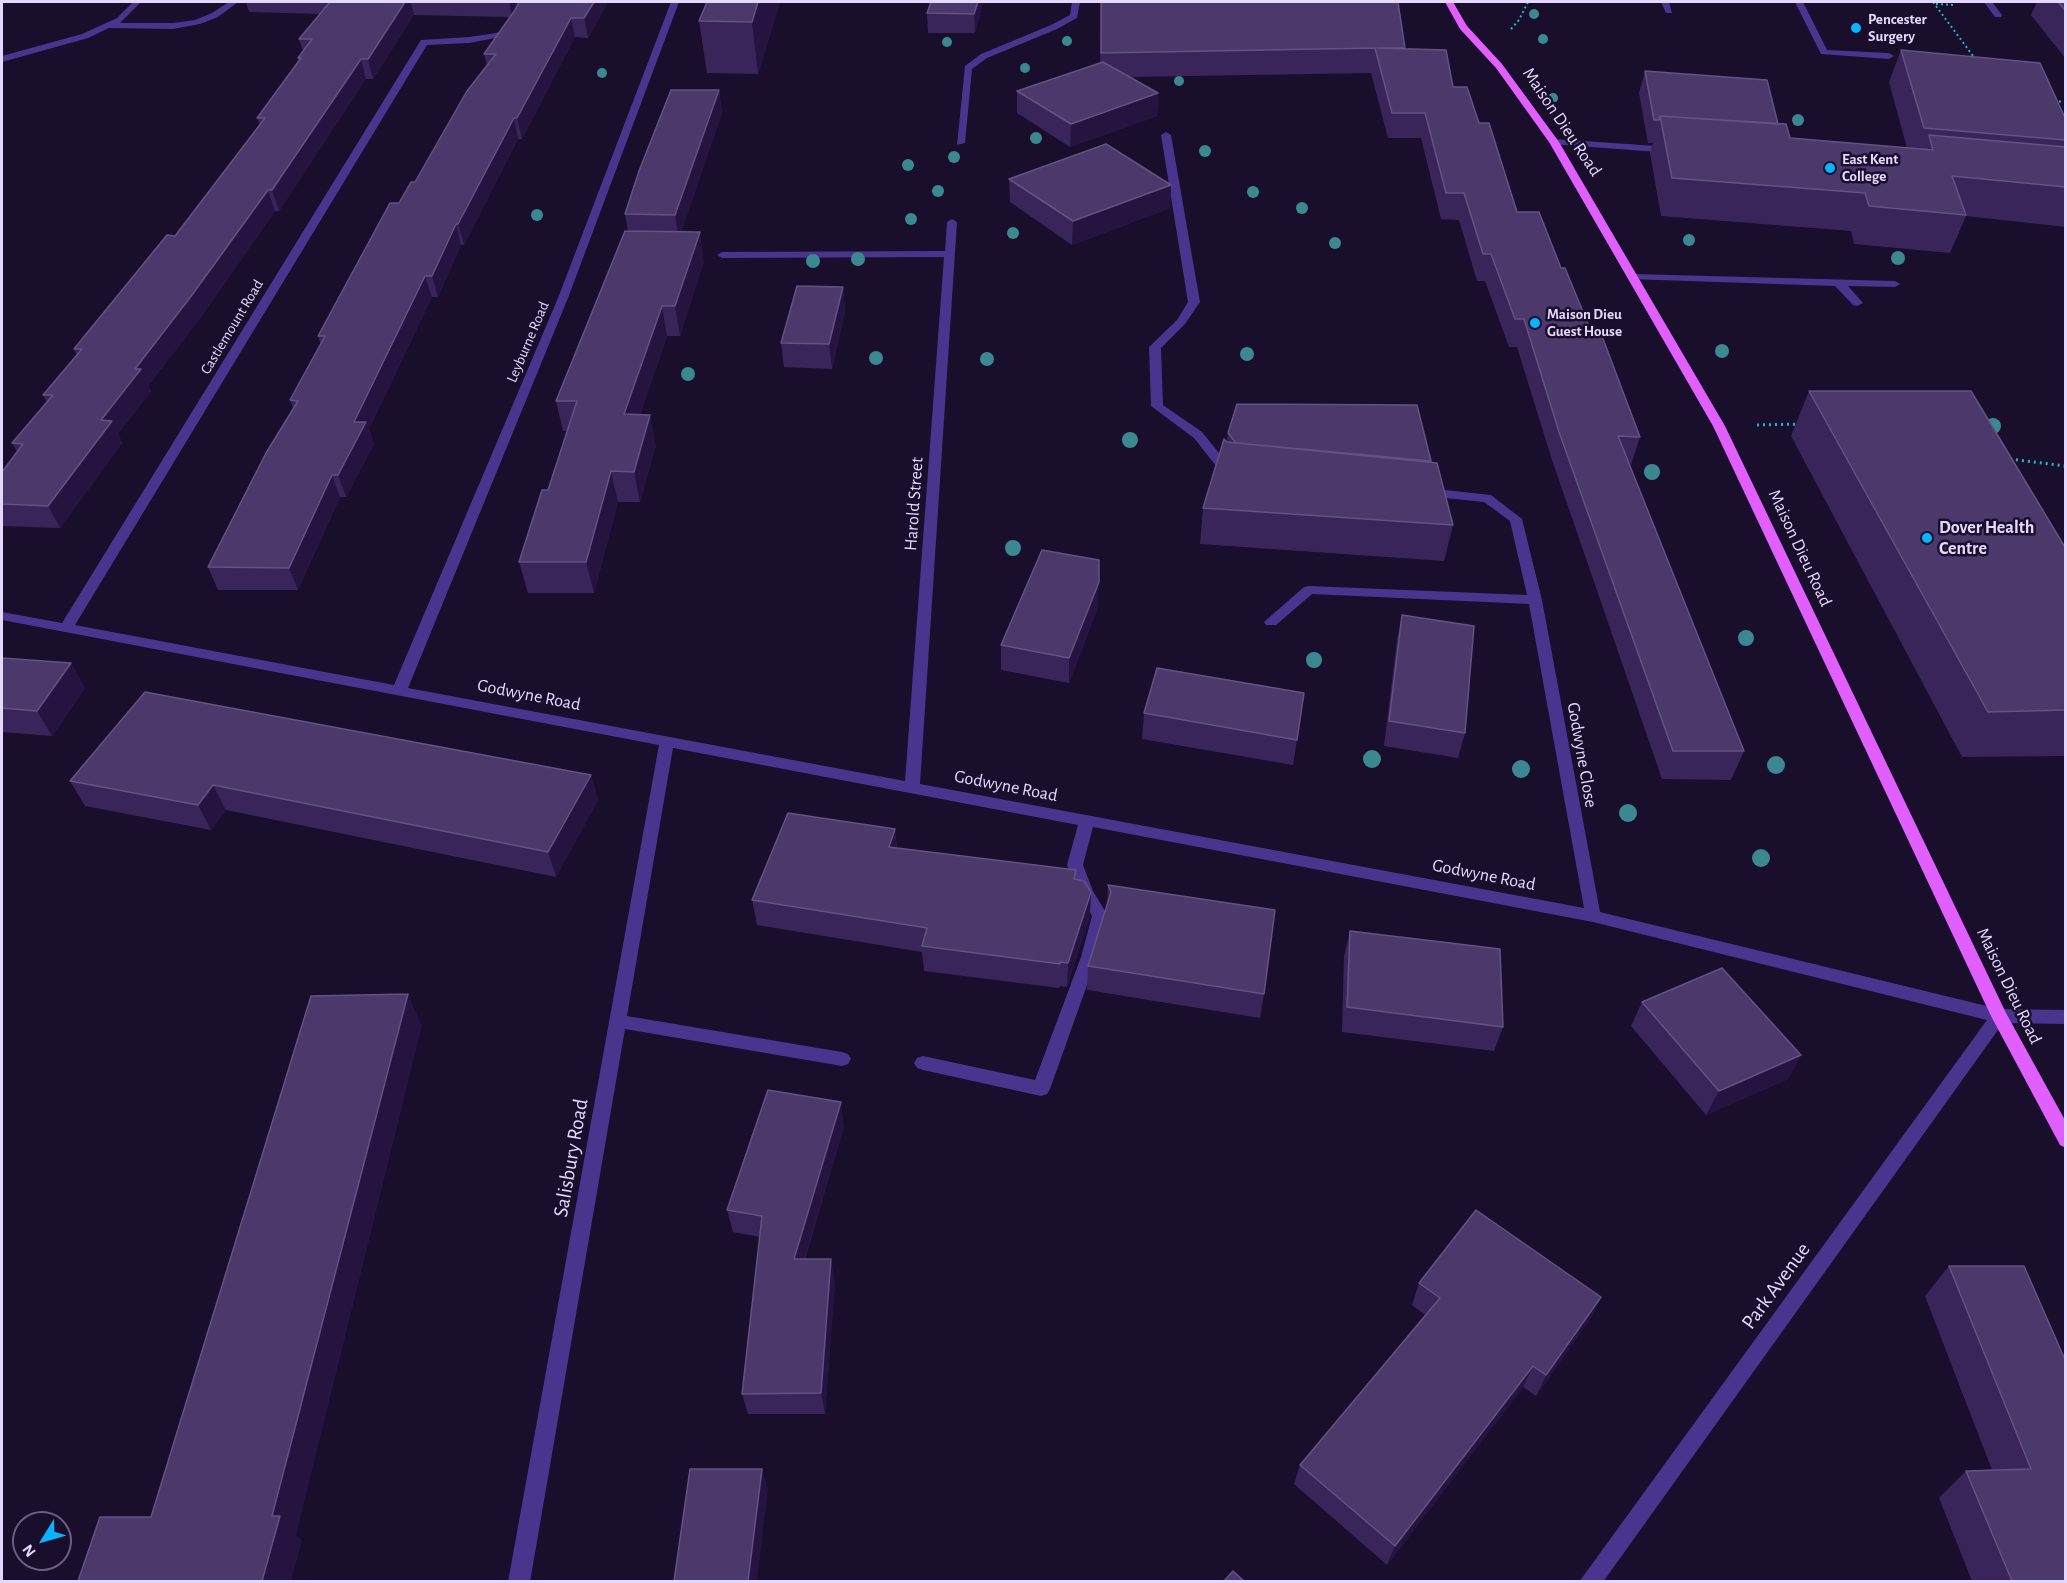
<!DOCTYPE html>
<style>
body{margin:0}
#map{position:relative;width:2067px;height:1583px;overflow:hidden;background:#190e2b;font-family:"Alegreya Sans",sans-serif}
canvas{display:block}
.frame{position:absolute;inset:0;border:3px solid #e4d8ff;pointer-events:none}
.north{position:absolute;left:12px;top:1511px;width:60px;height:60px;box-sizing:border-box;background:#190e2b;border:2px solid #6a5f80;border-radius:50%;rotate:233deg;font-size:16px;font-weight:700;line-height:24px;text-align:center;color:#e4d8ff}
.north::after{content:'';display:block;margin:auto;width:21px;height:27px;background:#04b6ff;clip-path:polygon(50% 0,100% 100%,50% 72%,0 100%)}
</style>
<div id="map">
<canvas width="2067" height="1583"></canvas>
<div class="frame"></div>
<div class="north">N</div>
</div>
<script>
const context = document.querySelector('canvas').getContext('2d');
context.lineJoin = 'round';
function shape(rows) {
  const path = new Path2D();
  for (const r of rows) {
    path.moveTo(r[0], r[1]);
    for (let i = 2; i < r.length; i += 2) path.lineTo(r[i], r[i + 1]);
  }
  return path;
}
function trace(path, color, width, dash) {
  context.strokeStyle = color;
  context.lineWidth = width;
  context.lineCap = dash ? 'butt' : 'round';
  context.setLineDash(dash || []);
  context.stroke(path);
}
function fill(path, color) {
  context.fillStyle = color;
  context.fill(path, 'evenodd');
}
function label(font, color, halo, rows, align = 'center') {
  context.font = font + ' "Alegreya Sans",sans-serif';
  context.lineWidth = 5;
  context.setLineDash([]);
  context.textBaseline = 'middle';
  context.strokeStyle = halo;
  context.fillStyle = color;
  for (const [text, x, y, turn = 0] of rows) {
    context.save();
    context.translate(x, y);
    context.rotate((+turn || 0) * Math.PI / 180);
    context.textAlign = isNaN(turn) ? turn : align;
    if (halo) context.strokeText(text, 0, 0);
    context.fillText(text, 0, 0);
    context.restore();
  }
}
trace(shape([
 [1933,2,1976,60],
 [1936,4,1955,5],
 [1511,29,1519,20,1528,2],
 [2054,101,2066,102]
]), '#24b2c7', 2, [2, 3]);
trace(shape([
 [1757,425,1801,424],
 [2010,459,2066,466]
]), '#24b2c7', 3, [2, 4]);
fill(shape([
 [133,2,141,2,120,23,173,23,195,20,212,13,229,2,238,2,218,17,200,24,173,29,109,28,88,38,2,62,2,56,82,34,117,18,133,2],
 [523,2,531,2,517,28,501,37,469,43,427,45,75,625,394,685,558,298,671,2,679,2,568,298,408,688,905,781,944,257,722,258,717,255,722,252,945,251,947,222,952,219,957,222,920,784,1584,908,1529,604,1312,594,1276,625,1266,625,1264,622,1304,587,1309,586,1527,595,1510,521,1484,502,1426,496,1420,492,1426,488,1491,495,1522,519,1542,600,1600,912,1999,1009,2066,1010,2066,1024,2003,1023,1603,1582,1579,1582,1987,1020,1593,922,1093,827,1083,865,1093,891,1108,916,1097,957,1050,1089,1047,1094,1041,1096,923,1070,917,1068,914,1063,917,1058,923,1056,1035,1080,1081,957,1092,916,1078,892,1067,865,1078,825,673,748,627,1016,842,1052,848,1054,851,1059,848,1064,842,1066,625,1029,530,1582,508,1582,659,745,2,620,2,612,62,623,421,40,469,37,496,33,510,26,523,2],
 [1072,2,1080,2,1077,18,1057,29,987,58,972,69,965,143,957,145,965,66,981,54,1051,25,1070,15,1072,2],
 [1661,2,1669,2,1672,13,1666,13,1661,2],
 [1795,2,1803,2,1827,50,1889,53,1894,56,1889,59,1821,54,1795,2],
 [1984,2,1992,2,2002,15,2001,17,1995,17,1984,2],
 [1166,132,1171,135,1200,302,1185,324,1161,348,1163,405,1202,432,1232,469,1238,473,1232,477,1224,476,1194,438,1151,406,1149,347,1177,320,1188,302,1161,135,1166,132],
 [1554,139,1671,147,1676,150,1671,153,1551,144,1549,142,1554,139],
 [1634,274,1895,281,1900,284,1895,287,1848,286,1863,303,1857,306,1853,305,1835,286,1630,279,1629,277,1634,274]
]), '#49358e');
fill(shape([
 [1445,2,1453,2,1467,26,1502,64,1559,142,1725,426,2006,1013,2066,1122,2066,1148,2060,1145,1991,1016,1713,426,1549,142,1496,68,1460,29,1445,2]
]), '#e25fff');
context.fillStyle = '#3c8890';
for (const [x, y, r] of [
 [1534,14,5],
 [1543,39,5],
 [1067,41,5],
 [947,42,5],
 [1025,68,5],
 [602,73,5],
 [1179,81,5],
 [1553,98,5],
 [1798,120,6],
 [1036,138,6],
 [1205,151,6],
 [954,157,6],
 [908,165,6],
 [938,191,6],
 [1253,192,6],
 [1302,208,6],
 [537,215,6],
 [911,219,6],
 [1013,233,6],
 [1689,240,6],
 [1335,243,6],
 [1898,258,7],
 [858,259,7],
 [813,261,7],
 [1722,351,7],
 [1247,354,7],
 [876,358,7],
 [987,359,7],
 [688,374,7],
 [1993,426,8],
 [1130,440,8],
 [1652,472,8],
 [1013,548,8],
 [1746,638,8],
 [1314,660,8],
 [1372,759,9],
 [1776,765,9],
 [1521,769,9],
 [1628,813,9],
 [1761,858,9]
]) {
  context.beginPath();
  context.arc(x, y, r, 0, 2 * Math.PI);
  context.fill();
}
fill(shape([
 [246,2,608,2,588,38,575,37,522,139,518,139,464,245,461,245,438,297,432,297,369,429,374,444,346,497,340,497,298,590,218,590,208,567,293,408,290,400,321,345,318,336,399,203,415,182,487,66,484,54,509,17,414,15,373,79,366,79,279,211,275,211,201,317,148,386,151,391,118,434,122,443,60,528,2,526,2,472,17,452,12,443,47,403,43,395,77,355,74,349,175,236,260,125,257,118,299,61,298,58,303,51,299,39,320,14,249,12],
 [780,2,758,74,707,73,699,21],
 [983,2,975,33,928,33,927,13],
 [1101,2,1405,48,1405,49,1453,87,1479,123,1517,212,1561,268,1640,437,1631,465,1629,465,1744,751,1731,780,1662,779,1552,460,1517,347,1509,347,1485,281,1477,281,1459,220,1441,219,1421,138,1388,138,1371,73,1130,77,1158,93,1157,116,1070,147,1017,113,1017,91,1100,63],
 [2037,2,2066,2,2066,59,2031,15],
 [1901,50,2066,120,2066,227,1966,216,1950,253,1854,244,1851,231,1661,216,1650,153,1653,143,1648,143,1639,93,1645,71,1778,124,1790,138,1907,148,1889,82],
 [719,90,722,113,681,232,704,261,680,336,667,336,640,415,656,445,640,502,618,502,594,593,528,593,519,562,548,490,568,431,563,431,556,401,628,231,625,214],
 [1009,179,1171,185,1170,208,1072,245,1010,202],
 [843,287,845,311,832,369,784,367,781,343],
 [1809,391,2066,549,2066,756,1962,757,1791,436],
 [1228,433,1431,461,1453,525,1444,561,1200,544,1203,508,1227,442],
 [1098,607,1069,683,1001,670,1001,645],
 [1402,615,1465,733,1458,758,1384,746,1397,640],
 [2,658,71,663,85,688,52,736,2,732],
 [1144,713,1297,740,1293,765,1142,739],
 [591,775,598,800,556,877,226,810,211,830,85,806,70,781],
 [895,829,897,848,1076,880,1090,916,1067,987,1060,986,1059,988,924,971,922,952,757,925,752,900],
 [1108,885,1264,994,1260,1018,1087,990,1088,966,1107,907],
 [1350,931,1503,1027,1494,1051,1342,1032,1344,956],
 [1642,1002,1801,1055,1788,1079,1706,1115,1631,1026],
 [844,1126,805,1259,835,1281,825,1414,748,1414,742,1394,760,1237,733,1232,727,1210],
 [1949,1266,2066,1362,2066,1581,1972,1581,1939,1498,1966,1471,1992,1470,1925,1296],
 [1419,1283,1601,1297,1590,1319,1536,1396,1523,1387,1387,1565,1294,1484,1300,1465,1425,1315,1412,1305]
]), '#3a255a');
fill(shape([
 [405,2,411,2,414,15,373,79,368,59],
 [509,2,521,2,512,17],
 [594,2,608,2,588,38,584,18],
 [758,2,780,2,758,74,752,22],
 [978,2,983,2,975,33,974,14],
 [571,18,575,37,522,139,517,118],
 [361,59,366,79,279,211,272,190],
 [719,90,722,113,679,239,675,215],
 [1158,93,1157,116,1070,147,1071,124],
 [514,118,518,139,464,245,458,224],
 [1171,185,1170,208,1072,245,1073,221],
 [268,190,275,211,201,317,148,386,151,391,118,434,122,443,60,528,48,506,101,420,135,369],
 [456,224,461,245,438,297,432,276],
 [700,232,704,261,680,336,675,306],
 [425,276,432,297,369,429,374,444,346,497,338,475,354,422],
 [843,287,845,311,832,369,829,344],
 [662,306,667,336,630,445,624,414],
 [650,415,656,445,640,502,634,472],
 [611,471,618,502,594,593,586,562],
 [332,475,340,497,298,590,289,568],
 [1099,582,1098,607,1069,683,1069,658],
 [71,663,85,688,52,736,37,711],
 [591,775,598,800,556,877,548,852],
 [213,785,226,810,211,830,198,805],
 [895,829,897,854,889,847],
 [1091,892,1090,916,1067,987,1068,963],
 [408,994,422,1026,296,1535,302,1541,291,1581,262,1581,272,1516],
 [1801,1055,1788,1079,1706,1115,1719,1091],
 [841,1102,844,1126,798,1281,794,1259],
 [831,1259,835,1281,825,1414,821,1393],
 [1601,1297,1590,1319,1536,1396,1546,1375],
 [1533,1366,1523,1387,1387,1565,1395,1546],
 [762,1469,768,1489,757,1581,748,1581]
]), '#251440');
const building = shape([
 [330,2,405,2,368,59,361,59,272,190,268,190,192,295,135,369,141,369,101,420,112,421,48,506,2,504,2,472,23,444,12,443,53,395,43,395,82,349,74,349,167,235,175,236,265,118,257,118,301,58,298,58,312,39,299,39,330,2],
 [519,2,594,2,584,18,571,18,517,118,514,118,458,224,456,224,432,276,425,276,354,422,366,422,338,475,332,475,289,568,208,567,266,453,298,401,290,400,325,336,318,336,390,203,399,203,411,182,415,182,467,91,496,54,484,54,515,10,519,2],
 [707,2,758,2,752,22,699,21,707,2],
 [931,2,978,2,974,14,927,13,931,2],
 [1101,2,1398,2,1405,48,1377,48,1446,50,1453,87,1467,87,1479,123,1489,123,1517,212,1539,212,1561,268,1565,268,1593,336,1602,336,1640,437,1618,436,1744,751,1673,751,1559,432,1524,319,1515,319,1491,254,1483,254,1464,193,1446,193,1425,113,1392,113,1375,48,1101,53,1101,2],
 [2058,2,2066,2,2066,11,2058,2],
 [1901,50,2040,63,2066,120,2066,140,1924,128,1901,50],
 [1103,62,1158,93,1071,124,1017,91,1103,62],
 [1645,71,1767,80,1778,124,1660,116,1659,120,1654,120,1645,71],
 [671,90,719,90,675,215,625,214,639,171,671,90],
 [1660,116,1786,124,1790,138,1933,150,1929,135,2066,147,2066,187,1952,176,1966,215,1869,206,1865,193,1672,178,1660,116],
 [1106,144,1171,185,1073,221,1009,179,1106,144],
 [625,231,700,232,675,306,662,306,624,414,650,415,634,472,611,471,586,562,519,562,542,490,548,490,577,401,556,401,625,231],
 [797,286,843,287,829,344,781,343,797,286],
 [1809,391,1971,391,2066,549,2066,710,1988,712,1809,391],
 [1237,404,1417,405,1431,461,1236,443,1228,433,1237,404],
 [1224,439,1227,442,1437,463,1453,525,1203,508,1224,439],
 [1042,550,1099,560,1099,582,1069,658,1001,645,1042,550],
 [1402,615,1474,626,1465,733,1389,721,1402,615],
 [2,658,71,663,37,711,2,708,2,658],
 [1157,668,1304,693,1297,740,1144,713,1157,668],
 [145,692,591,775,548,852,213,785,198,805,70,781,145,692],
 [788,813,895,829,889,847,1076,870,1074,879,1084,881,1091,892,1068,963,1060,962,1060,964,922,946,927,928,752,900,788,813],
 [1108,885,1275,910,1264,994,1088,966,1111,892,1108,885],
 [1350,931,1500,949,1503,1027,1347,1007,1350,931],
 [1722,968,1801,1055,1719,1091,1642,1002,1722,968],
 [408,994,272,1516,280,1516,262,1581,78,1581,100,1517,151,1517,311,996,408,994],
 [768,1090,841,1102,794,1259,831,1259,821,1393,742,1394,762,1216,727,1210,768,1090],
 [1476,1210,1601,1297,1546,1375,1533,1366,1395,1546,1300,1465,1440,1298,1419,1283,1476,1210],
 [1949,1266,2024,1266,2066,1362,2066,1581,2012,1581,1966,1471,2031,1469,1949,1266],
 [690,1469,762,1469,748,1581,674,1581,690,1469],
 [1233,1571,1244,1581,1224,1581,1233,1571]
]);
fill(building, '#4c396c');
trace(building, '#645283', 1.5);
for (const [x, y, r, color] of [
 [1856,28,6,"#04b6ff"],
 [1830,168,6,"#04b6ff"],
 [1535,323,6,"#04b6ff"],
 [1927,538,6,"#04b6ff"]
]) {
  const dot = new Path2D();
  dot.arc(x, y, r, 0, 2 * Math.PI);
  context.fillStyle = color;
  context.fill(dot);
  trace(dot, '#190e2b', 2);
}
label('bold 15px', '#e4d8ff', '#190e2b', [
 ["Pencester",1868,19],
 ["Surgery",1868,36],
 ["East Kent",1842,159],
 ["College",1842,176],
 ["Maison Dieu",1547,314],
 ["Guest House",1547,331]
], 'left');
label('15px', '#e4d8ff', '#190e2b', [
 ["Castlemount Road",232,327,-59],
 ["Leyburne Road",528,342,-67]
]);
label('18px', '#e4d8ff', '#190e2b', [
 ["Maison Dieu Road",1562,122,56],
 ["Harold Street",914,504,-86],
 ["Maison Dieu Road",1800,548,65],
 ["Godwyne Road",529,695,11],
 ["Godwyne Close",1582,755,80],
 ["Godwyne Road",1006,786,11],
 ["Godwyne Road",1484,875,11],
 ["Maison Dieu Road",2009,986,64]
]);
label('bold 18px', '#e4d8ff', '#190e2b', [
 ["Dover Health",1939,528],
 ["Centre",1939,549]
], 'left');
label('21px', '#e4d8ff', '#190e2b', [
 ["Salisbury Road",571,1158,-80],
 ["Park Avenue",1776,1286,-54]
]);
</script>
